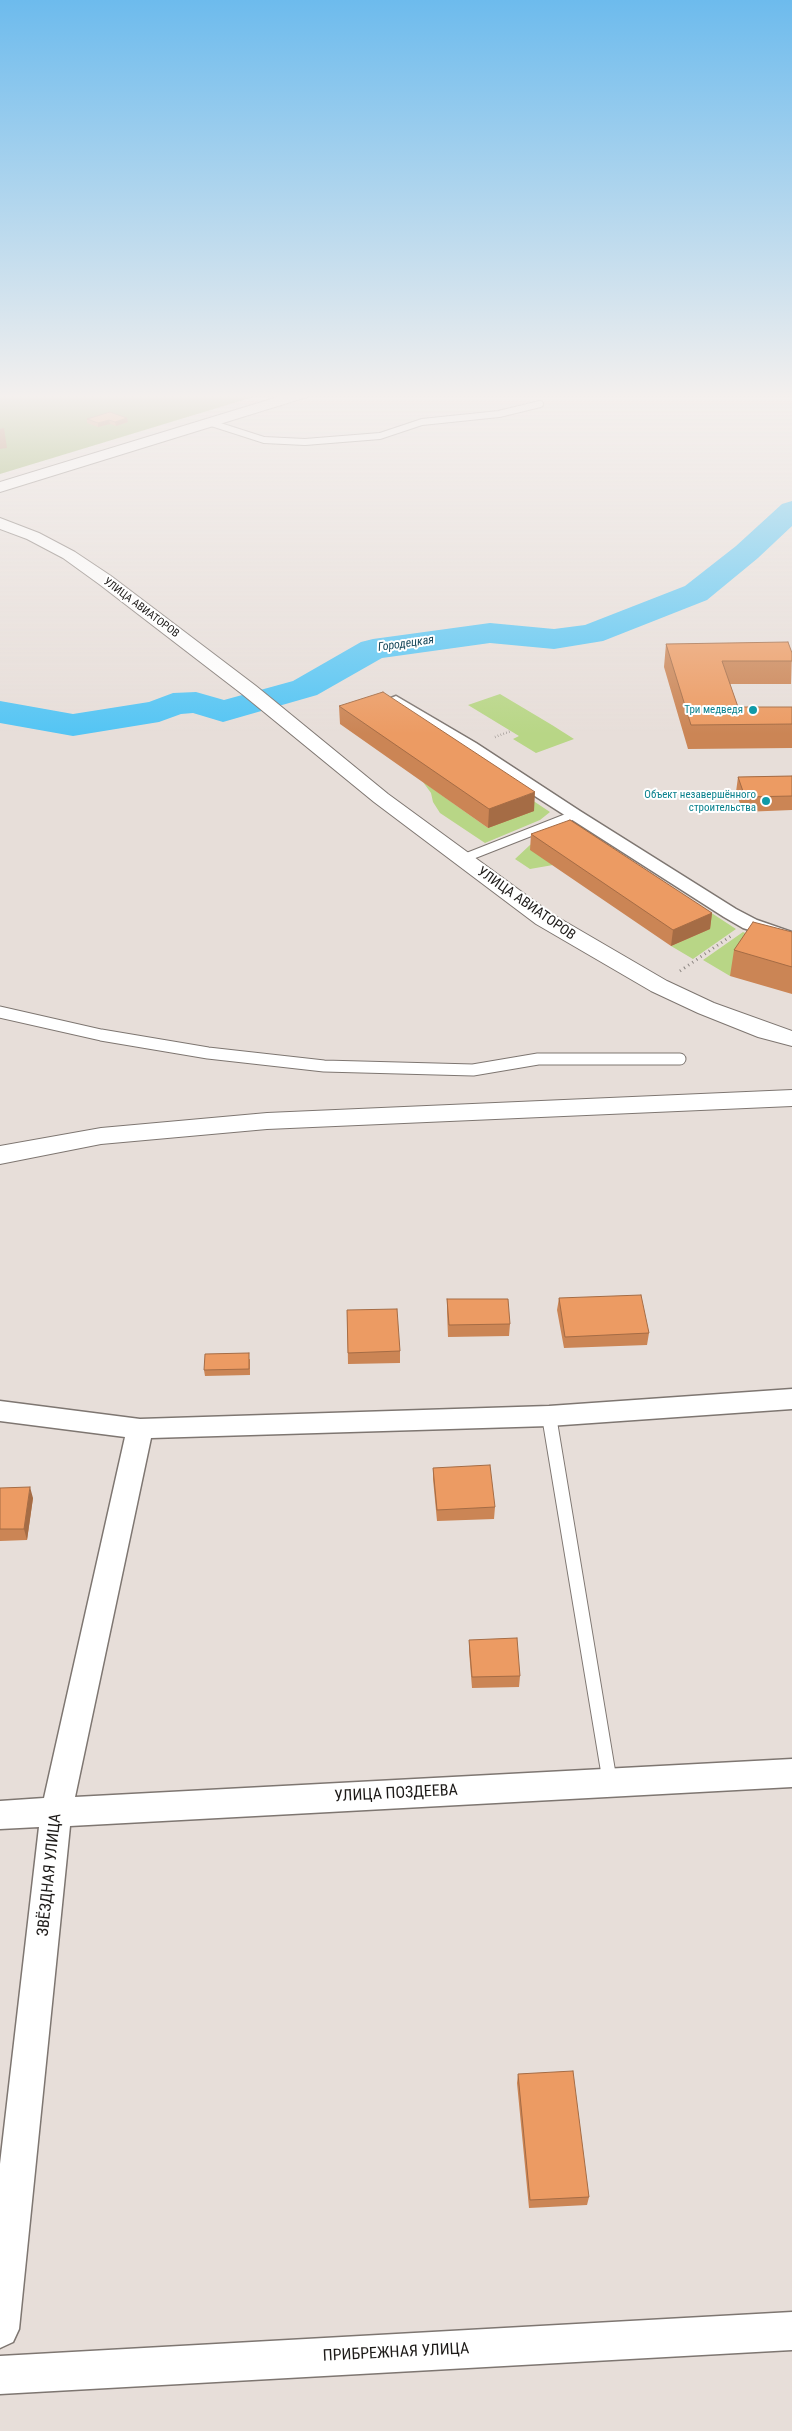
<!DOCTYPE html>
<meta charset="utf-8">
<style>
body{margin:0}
canvas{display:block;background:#e7ded9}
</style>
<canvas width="792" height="2431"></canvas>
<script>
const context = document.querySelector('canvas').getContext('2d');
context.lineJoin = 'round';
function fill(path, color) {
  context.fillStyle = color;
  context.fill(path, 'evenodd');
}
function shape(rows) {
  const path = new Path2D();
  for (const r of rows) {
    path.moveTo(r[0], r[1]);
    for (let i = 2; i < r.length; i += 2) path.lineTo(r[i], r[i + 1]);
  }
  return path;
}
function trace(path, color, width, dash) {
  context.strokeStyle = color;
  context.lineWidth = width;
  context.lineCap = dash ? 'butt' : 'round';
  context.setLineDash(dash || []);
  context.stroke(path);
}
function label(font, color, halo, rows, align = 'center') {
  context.font = font + ' "Roboto Condensed",sans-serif';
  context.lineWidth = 4;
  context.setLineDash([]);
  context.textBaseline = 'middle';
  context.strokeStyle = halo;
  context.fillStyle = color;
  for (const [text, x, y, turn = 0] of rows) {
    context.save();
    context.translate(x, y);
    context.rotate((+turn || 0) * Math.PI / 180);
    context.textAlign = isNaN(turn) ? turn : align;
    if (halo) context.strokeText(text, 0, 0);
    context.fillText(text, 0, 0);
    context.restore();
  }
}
fill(shape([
 [500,694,552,725,574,739,536,753,513,739,519,736,468,705],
 [423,782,488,828,529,798,550,812,540,820,485,843,440,813,433,802,431,793],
 [563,831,531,849,553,865,530,869,515,859,530,845],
 [710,912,736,929,693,959,671,946,709,929],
 [743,932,773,946,748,948,730,976,703,960]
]), '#b8d686');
fill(shape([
 [0,394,263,394,0,474]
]), '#89a850');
fill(shape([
 [792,501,792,526,758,558,707,600,603,641,554,649,490,643,382,658,317,695,223,722,193,713,181,714,159,722,73,736,0,723,0,701,73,714,149,702,173,693,196,692,224,700,293,681,361,642,373,639,490,623,554,629,585,625,685,586,736,546,782,504,792,501]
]), '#54c5f4');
const serviceFar3 = shape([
 [208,422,264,440,305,442,380,436,422,422,499,414,540,404]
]);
const serviceFar2 = shape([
 [462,859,574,815]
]);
const serviceFar1 = shape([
 [0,1012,101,1035,208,1053,324,1066,473,1070,538,1059,680,1059]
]);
const service = shape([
 [549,1416,610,1783]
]);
const minor = shape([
 [396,696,476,743,580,811,736,909,757,920,792,932,792,944,743,928,724,917,391,704,388,701,391,698,396,696],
 [792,1389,792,1409,549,1426,151,1438,75,1797,792,1759,792,1787,70,1826,19,2329,13,2342,0,2348,0,2164,39,1827,0,1829,0,1801,44,1798,125,1437,0,1421,0,1401,140,1419,549,1406,792,1389],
 [792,2312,792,2350,0,2394,0,2356,792,2312]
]);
const tertiary = shape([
 [792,1090,792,1106,267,1129,101,1144,0,1164,0,1146,101,1128,267,1113,792,1090]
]);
const secondary = shape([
 [288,394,309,394,307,397,0,492,0,482,288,394],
 [0,518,39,533,75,552,111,576,256,686,388,794,552,914,667,981,714,1003,792,1031,792,1046,758,1037,698,1013,651,991,536,924,374,802,242,694,99,584,63,558,27,539,0,529,0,518]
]);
trace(serviceFar3, '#7e7671', 8);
trace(serviceFar2, '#7e7671', 10);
trace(serviceFar1, '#7e7671', 13);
trace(service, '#7e7671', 16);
trace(minor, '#7e7671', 3);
trace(tertiary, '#7e7671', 2);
trace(secondary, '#7e7671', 2);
trace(shape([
 [495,737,511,731]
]), '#8b8581', 2.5, [0.5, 2.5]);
trace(shape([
 [680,971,731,936]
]), '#8b8581', 3, [1, 4]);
trace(serviceFar3, '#fff', 6);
trace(serviceFar2, '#fff', 8);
trace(serviceFar1, '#fff', 11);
trace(service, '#fff', 14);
fill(minor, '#fff');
fill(tertiary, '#fff');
fill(secondary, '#fff');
fill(shape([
 [110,412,128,422,116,426,110,424,98,427,87,423,87,419],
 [666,644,792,653,791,684,730,684,738,707,792,707,792,748,688,749,664,667],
 [339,706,534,811,488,828,340,724],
 [792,776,792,810,743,812,736,792,738,777],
 [531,834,712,913,710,929,671,946,530,850],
 [792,932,792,994,730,976,734,950],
 [559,1298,649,1333,647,1345,564,1348,557,1310],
 [447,1299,510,1324,509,1336,448,1337,447,1311],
 [347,1310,400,1351,400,1363,348,1364],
 [250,1359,250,1375,205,1376,204,1370],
 [433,1468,495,1507,494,1519,437,1521,433,1479],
 [0,1488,33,1498,27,1540,0,1541],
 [469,1640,520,1676,519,1687,472,1688,469,1651],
 [518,2074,589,2197,587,2205,529,2208,517,2083]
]), '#cb8555');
fill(shape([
 [127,418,128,422,116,426,115,422],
 [109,420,110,424,98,427,98,423],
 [4,428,7,448,0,449,0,429],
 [535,792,534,811,488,828,489,809],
 [712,913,710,929,671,946,673,930],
 [30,1487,33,1498,27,1540,24,1529]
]), '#a56c45');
const building = shape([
 [110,412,127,418,115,422,109,420,98,423,87,419,110,412],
 [788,642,792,653,792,661,722,661,738,707,792,707,792,724,691,725,666,644,788,642],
 [383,692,535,792,489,809,339,706,383,692],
 [792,776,792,796,745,797,738,777,792,776],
 [570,820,712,913,673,930,531,834,570,820],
 [753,922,792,932,792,967,734,950,753,922],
 [641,1295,649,1333,565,1337,559,1298,641,1295],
 [447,1299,508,1299,510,1324,449,1325,447,1299],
 [397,1309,400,1351,348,1353,347,1310,397,1309],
 [249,1353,249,1369,204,1370,205,1354,249,1353],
 [490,1465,495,1507,437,1510,433,1468,490,1465],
 [30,1487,24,1529,0,1529,0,1488,30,1487],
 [517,1638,520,1676,472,1677,469,1640,517,1638],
 [573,2071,589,2197,530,2200,518,2074,573,2071]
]);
fill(building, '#ec9b63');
trace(building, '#a56c45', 1);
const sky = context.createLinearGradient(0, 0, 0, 734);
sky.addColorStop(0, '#6dbbed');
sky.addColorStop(0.54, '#f4f0ee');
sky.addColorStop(1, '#f4f0ee00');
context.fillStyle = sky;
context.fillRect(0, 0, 792, 734);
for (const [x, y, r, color] of [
 [753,710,5,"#0f9aa8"],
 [766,801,5,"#0f9aa8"]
]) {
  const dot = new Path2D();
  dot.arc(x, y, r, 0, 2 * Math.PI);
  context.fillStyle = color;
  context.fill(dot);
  trace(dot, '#fff', 2);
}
label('11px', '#1d1a18', '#fff', [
 ["УЛИЦА АВИАТОРОВ",141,608,37]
]);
label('11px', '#0d838f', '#fff', [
 ["Три медведя",743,710],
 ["Объект незавершённого",756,795],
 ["строительства",756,808]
], 'right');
label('italic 12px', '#18485b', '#fff', [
 ["Городецкая",406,644,-8]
]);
label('14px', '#1d1a18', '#fff', [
 ["УЛИЦА АВИАТОРОВ",526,904,35]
]);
label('16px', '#1d1a18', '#fff', [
 ["УЛИЦА ПОЗДЕЕВА",396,1794,-3],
 ["ЗВЁЗДНАЯ УЛИЦА",50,1875,-84],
 ["ПРИБРЕЖНАЯ УЛИЦА",396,2353,-3]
]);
</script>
